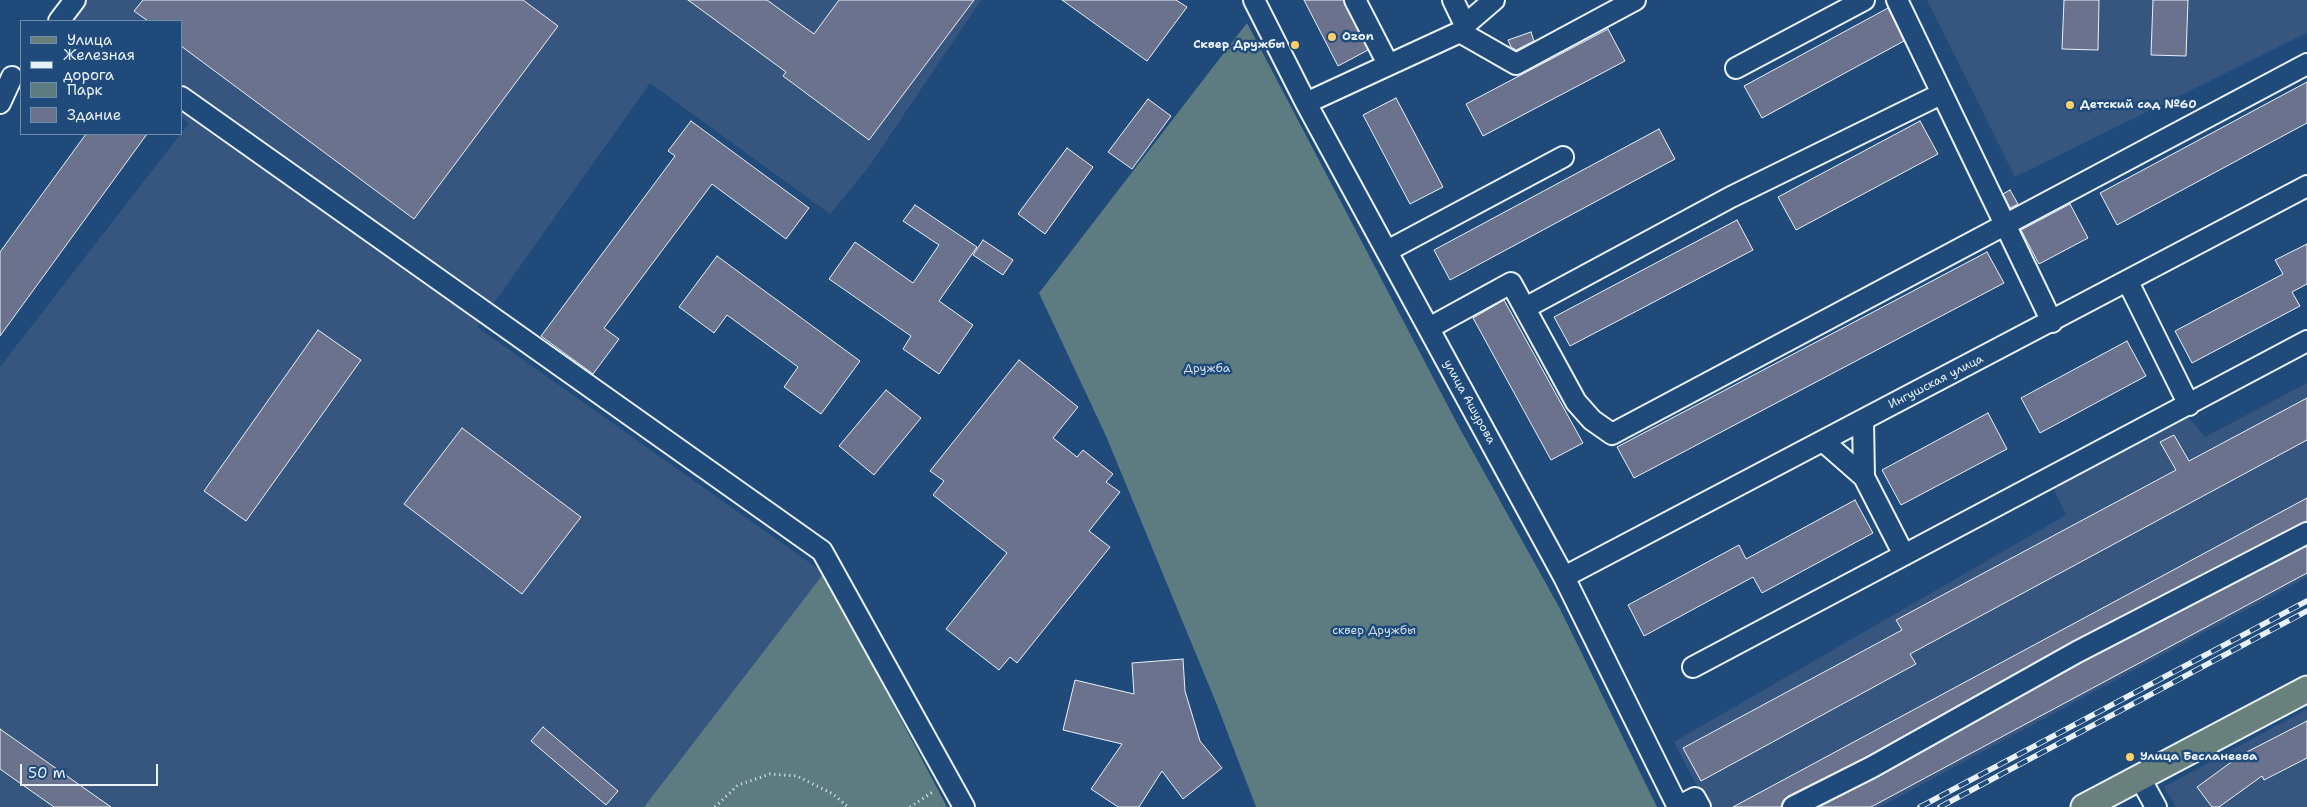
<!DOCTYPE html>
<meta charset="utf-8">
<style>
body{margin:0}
#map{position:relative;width:2307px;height:807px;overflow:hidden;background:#1f4a7a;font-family:"Shantell Sans",sans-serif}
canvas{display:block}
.legend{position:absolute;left:20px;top:20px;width:162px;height:115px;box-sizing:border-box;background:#1f4a7a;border:1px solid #6f8dac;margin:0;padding:6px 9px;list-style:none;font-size:15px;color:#e8f1f8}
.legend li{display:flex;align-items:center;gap:10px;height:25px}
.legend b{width:25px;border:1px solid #6f8dac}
.scale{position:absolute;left:20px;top:764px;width:138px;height:22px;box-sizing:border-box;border:2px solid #e8f1f8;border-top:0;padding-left:6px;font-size:15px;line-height:18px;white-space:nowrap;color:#e8f1f8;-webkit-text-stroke:4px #1f4a7a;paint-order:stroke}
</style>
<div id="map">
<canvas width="2307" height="807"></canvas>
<ul class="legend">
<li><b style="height:6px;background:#6a807c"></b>Улица</li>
<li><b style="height:6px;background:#e8f1f8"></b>Железная дорога</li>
<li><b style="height:14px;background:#5d7c81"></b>Парк</li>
<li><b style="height:14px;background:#6b728e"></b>Здание</li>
</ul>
<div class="scale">50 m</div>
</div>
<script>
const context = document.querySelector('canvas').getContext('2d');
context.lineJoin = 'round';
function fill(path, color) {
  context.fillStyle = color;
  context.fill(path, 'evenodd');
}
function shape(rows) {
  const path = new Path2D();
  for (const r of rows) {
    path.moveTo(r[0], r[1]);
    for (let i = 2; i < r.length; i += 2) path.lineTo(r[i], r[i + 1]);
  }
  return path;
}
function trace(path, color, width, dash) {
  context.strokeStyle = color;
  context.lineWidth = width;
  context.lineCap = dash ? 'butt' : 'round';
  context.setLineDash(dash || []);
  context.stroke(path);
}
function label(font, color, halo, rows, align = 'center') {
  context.font = font + ' "Shantell Sans",sans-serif';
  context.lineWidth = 5;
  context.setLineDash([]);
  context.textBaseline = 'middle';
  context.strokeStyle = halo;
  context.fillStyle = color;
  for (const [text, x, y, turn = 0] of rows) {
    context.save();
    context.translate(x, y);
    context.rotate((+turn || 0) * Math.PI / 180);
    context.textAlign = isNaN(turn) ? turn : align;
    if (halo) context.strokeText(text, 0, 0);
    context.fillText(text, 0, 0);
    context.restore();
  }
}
fill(shape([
 [87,0,981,0,868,168,830,214,650,83,477,327,824,573,644,807,0,807,0,367,189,123,181,117,181,21,72,21],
 [1927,0,2307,0,2307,33,2015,177],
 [2307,383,2307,577,1880,807,1708,807,1674,742,2066,515,2047,474,2181,408,2205,437],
 [2307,709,2307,807,2176,807,2164,787]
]), '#365680');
fill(shape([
 [1247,23,1459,427,1559,607,1657,807,1256,807,1217,705,1106,436,1039,293],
 [824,573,947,807,644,807]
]), '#5d7c81');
const building = shape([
 [143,0,523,0,558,26,414,219,181,46,181,21,148,21,134,11,143,0],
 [688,0,767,0,814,34,839,0,974,0,869,140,783,76,786,72,688,0],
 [1062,0,1176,0,1187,7,1147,61,1062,0],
 [1304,0,1343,0,1368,50,1338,66,1304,0],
 [2064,0,2099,0,2098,50,2062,49,2064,0],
 [2153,0,2188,0,2186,56,2151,55,2153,0],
 [1888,8,1904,41,1762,118,1744,86,1888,8],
 [1608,29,1625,61,1483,136,1466,104,1608,29],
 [1531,32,1534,41,1516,50,1511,47,1508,40,1531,32],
 [2307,82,2307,123,2117,225,2100,193,2307,82],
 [1396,98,1443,187,1410,204,1363,115,1396,98],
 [1148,99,1171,116,1132,169,1108,152,1148,99],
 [691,121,809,208,786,239,712,184,604,328,619,339,593,374,541,336,675,156,668,151,691,121],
 [1920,121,1938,154,1796,230,1778,197,1920,121],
 [1659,129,1675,159,1450,280,1434,250,1659,129],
 [86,134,147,134,0,336,0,252,86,134],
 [1067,148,1093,167,1045,234,1018,214,1067,148],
 [2010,190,2018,204,2010,208,2003,194,2010,190],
 [2070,204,2088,238,2039,264,2021,230,2070,204],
 [915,205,977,247,939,301,973,325,939,374,903,349,911,336,829,279,855,242,913,283,939,245,903,221,915,205],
 [1737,220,1753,250,1570,346,1554,317,1737,220],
 [983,240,1013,260,1003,275,973,255,983,240],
 [2307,244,2307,284,2292,292,2300,306,2192,363,2175,331,2283,274,2275,260,2307,244],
 [1987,252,2004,283,1634,478,1617,447,1987,252],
 [717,256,860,361,821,414,784,387,798,367,727,315,714,333,679,307,717,256],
 [1504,300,1583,443,1551,460,1473,318,1504,300],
 [318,330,361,360,246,521,204,491,318,330],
 [2127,341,2146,376,2040,433,2021,398,2127,341],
 [1019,360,1078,407,1053,438,1077,457,1083,450,1113,474,1106,482,1120,492,1089,531,1110,547,1017,663,1010,657,999,670,946,629,1007,553,933,495,944,481,930,471,1019,360],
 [886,390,921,418,874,475,839,446,886,390],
 [2307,398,2307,440,1910,654,1916,664,1701,781,1683,748,1902,630,1896,620,2176,470,2160,442,2174,435,2189,461,2307,398],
 [1988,413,2007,449,1901,505,1882,470,1988,413],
 [462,428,581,517,522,594,404,504,462,428],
 [2307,498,2307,521,2071,642,1866,757,1788,796,1783,801,1781,807,1733,807,2307,498],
 [1855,500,1873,533,1762,593,1753,577,1644,636,1628,605,1739,545,1746,559,1855,500],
 [2307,546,2307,573,1871,807,1819,807,1878,777,2083,662,2307,546],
 [1183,659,1185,691,1200,741,1222,768,1183,799,1162,771,1139,807,1118,807,1091,789,1122,744,1063,730,1075,680,1134,694,1132,663,1183,659],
 [2307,721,2307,758,2264,780,2262,776,2219,807,2212,807,2197,787,2241,755,2307,721],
 [543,727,618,791,606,805,531,741,543,727],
 [0,729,111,807,54,807,0,769,0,729]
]);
fill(building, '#6b728e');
trace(building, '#e8f1f8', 1);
const minor = shape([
 [1254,0,1306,103,1564,577,1678,807],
 [1355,0,1388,64],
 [1453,0,1465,25,1460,32],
 [1897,0,2052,322],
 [59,21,75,0],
 [1465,25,1494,0],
 [1736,68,1864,0],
 [181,97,822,551,964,807],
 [0,103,12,77],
 [1306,103,1460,32,1516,64,1635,0],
 [1387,251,1563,157],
 [2128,282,2189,405],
 [1525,308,1731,197,1941,94],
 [1429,328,1511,283,1576,402,1592,420,1612,434,2307,64],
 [1863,420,1864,477,1904,555],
 [1823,441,1864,477],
 [1564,577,2307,186],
 [1693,667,2307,341],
 [2140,778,2156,807],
 [1677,807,1695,798,1700,807],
 [1793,807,1872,767,2077,652,2307,533]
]);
const major = shape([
 [2084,807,2307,689]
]);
trace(minor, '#e8f1f8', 24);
trace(major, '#e8f1f8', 29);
trace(shape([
 [715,807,738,785,770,774,797,776,833,794,848,807],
 [910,807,934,791]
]), '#e8f1f8', 3, [1, 4]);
trace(minor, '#1f4a7a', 20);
trace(major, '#6a807c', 25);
const rail = shape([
 [1920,807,2307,601],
 [1940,807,2307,611]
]);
trace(rail, '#e8f1f8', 5.5);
trace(rail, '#1f4a7a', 4, [11]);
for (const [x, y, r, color] of [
 [1332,37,5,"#ffd166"],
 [1295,45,5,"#ffd166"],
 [2070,105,5,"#ffd166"],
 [2130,757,5,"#ffd166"]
]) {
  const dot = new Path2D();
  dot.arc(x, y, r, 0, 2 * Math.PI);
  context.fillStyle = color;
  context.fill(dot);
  trace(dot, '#1f4a7a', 2);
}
label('bold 12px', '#e8f1f8', '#1f4a7a', [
 ["Ozon",1342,37],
 ["Сквер Дружбы",1285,45,"right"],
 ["Детский сад №60",2080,105],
 ["Улица Бесланеева",2140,757]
], 'left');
label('12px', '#d3dfe6', '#1f4a7a', [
 ["Дружба",1207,369],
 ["сквер Дружбы",1374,631]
]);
label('12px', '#e8f1f8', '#1f4a7a', [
 ["Ингушская улица",1936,382,-27],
 ["улица Ашурова",1469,402,61]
]);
</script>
